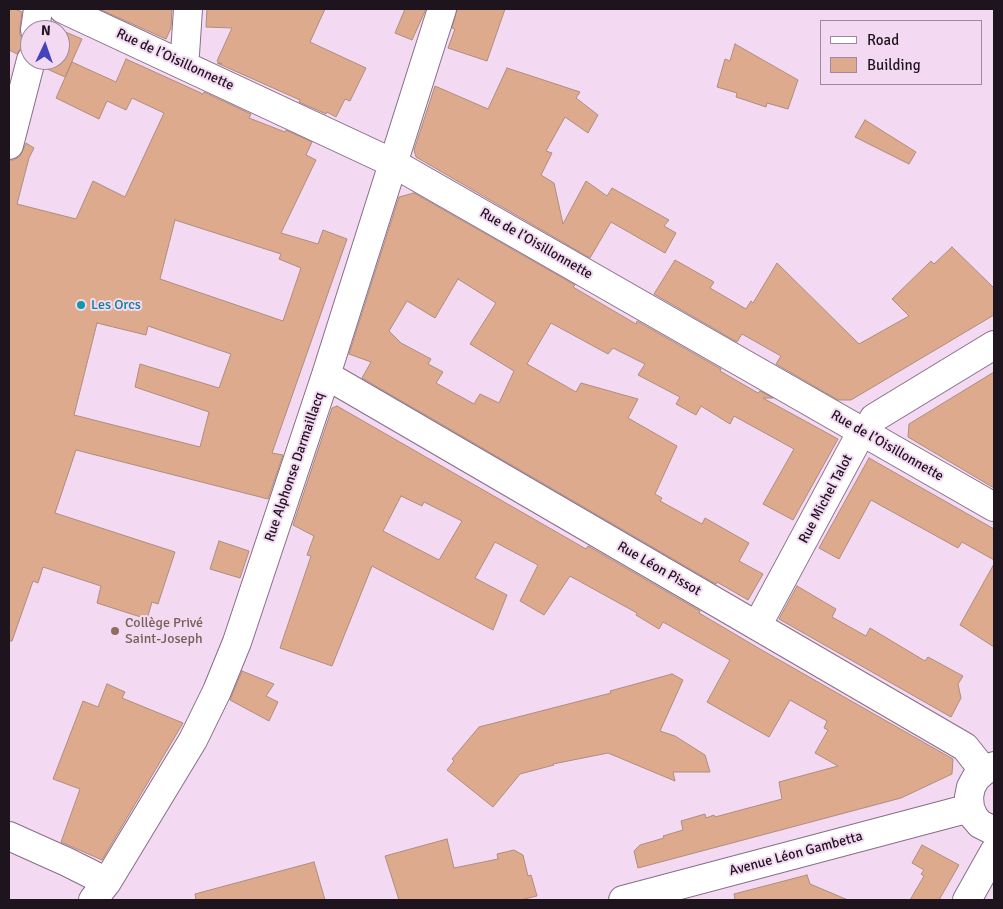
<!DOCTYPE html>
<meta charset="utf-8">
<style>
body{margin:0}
#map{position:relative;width:1003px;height:909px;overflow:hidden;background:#f4d9f3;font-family:Signika,sans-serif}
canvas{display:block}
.frame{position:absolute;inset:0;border:10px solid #1e141e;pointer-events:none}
.legend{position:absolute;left:820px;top:20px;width:162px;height:65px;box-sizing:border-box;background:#f4d9f3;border:1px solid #9e8a9e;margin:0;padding:6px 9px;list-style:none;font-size:15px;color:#1e141e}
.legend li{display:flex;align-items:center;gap:10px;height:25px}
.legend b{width:25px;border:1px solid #9e8a9e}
.north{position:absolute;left:20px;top:20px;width:50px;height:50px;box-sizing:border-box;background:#f4d9f3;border:1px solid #9e8a9e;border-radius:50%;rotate:3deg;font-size:14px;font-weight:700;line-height:20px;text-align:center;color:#1e141e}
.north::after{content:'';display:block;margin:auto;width:18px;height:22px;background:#4443b9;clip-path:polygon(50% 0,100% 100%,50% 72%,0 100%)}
</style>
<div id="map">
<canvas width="1003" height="909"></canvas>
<div class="frame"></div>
<ul class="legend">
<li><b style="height:6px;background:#fff"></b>Road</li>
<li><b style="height:14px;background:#deaa8e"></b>Building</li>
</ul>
<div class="north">N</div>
</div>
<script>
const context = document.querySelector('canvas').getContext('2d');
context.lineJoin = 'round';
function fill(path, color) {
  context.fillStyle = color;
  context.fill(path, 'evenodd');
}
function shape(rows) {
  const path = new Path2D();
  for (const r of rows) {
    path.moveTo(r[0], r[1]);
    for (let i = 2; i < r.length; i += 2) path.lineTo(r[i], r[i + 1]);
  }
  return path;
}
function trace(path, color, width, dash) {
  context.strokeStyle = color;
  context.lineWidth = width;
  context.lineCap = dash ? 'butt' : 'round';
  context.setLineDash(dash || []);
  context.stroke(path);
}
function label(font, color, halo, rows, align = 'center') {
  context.font = font + ' Signika,sans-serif';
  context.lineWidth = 4;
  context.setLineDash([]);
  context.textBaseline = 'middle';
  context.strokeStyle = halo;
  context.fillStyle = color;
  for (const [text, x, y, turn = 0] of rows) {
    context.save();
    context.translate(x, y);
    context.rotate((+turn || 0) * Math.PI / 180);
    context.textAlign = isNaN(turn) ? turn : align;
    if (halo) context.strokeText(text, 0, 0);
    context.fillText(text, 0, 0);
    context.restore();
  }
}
const building = shape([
 [9,9,15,9,22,12,20,28,20,35,25,42,30,44,20,49,17,54,9,50,9,9],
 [99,9,172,9,171,28,166,39,99,9],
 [207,9,325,9,310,42,366,68,350,101,345,99,336,117,327,112,326,114,299,102,300,100,217,63,222,64,217,61,232,28,206,27,207,9],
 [405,9,426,9,412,40,395,33,405,9],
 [457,9,505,9,487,61,448,48,455,29,452,28,457,9],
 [51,26,82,39,65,77,45,68,46,60,60,60,60,30,51,30,51,26],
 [735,44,798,80,788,109,767,103,766,107,736,97,737,93,717,87,725,59,730,61,735,44],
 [126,59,201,93,202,95,204,92,251,114,249,118,285,132,286,130,312,142,306,155,316,160,281,233,318,244,323,230,347,239,272,453,283,455,268,499,76,450,55,513,175,552,158,604,152,602,147,619,97,603,101,586,43,567,38,583,33,581,12,641,9,641,9,160,14,160,20,156,26,143,34,148,29,158,17,204,76,219,93,181,125,197,164,113,132,98,126,110,107,101,99,119,56,98,72,62,116,82,126,59],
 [175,220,281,254,279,259,301,268,283,321,160,279,175,220],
 [97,323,146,335,148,326,231,354,219,388,140,364,135,387,209,412,200,447,74,415,97,323],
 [507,68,580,92,576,98,598,115,588,133,565,117,546,151,552,153,541,175,554,183,563,224,586,181,607,196,612,188,669,220,664,226,676,233,665,253,611,222,590,258,416,157,414,150,435,86,488,109,507,68],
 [865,120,916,152,909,164,855,137,865,120],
 [414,193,575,285,573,287,636,324,637,321,721,369,720,371,758,393,760,391,773,398,763,398,838,439,793,520,763,504,794,449,734,416,730,424,701,406,696,415,676,404,680,397,638,375,645,364,613,348,608,354,551,323,527,364,576,392,581,383,638,399,628,418,677,446,655,494,662,498,660,501,702,524,705,518,749,543,739,561,763,574,748,600,717,582,716,584,362,378,371,362,349,354,399,197,414,193],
 [458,279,496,303,470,344,514,371,499,403,480,394,474,404,436,383,443,372,428,364,431,359,401,343,389,331,407,301,435,318,458,279],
 [952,247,994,288,994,315,851,400,838,400,776,364,781,356,742,334,737,342,654,294,675,260,714,282,710,288,746,309,751,301,753,303,777,263,859,344,909,316,892,299,931,261,934,264,952,247],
 [994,372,994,488,908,437,909,424,994,372],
 [337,406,586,549,588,546,700,611,699,613,760,649,953,759,952,774,901,798,638,868,634,851,640,845,664,838,663,836,683,830,681,821,705,814,706,818,714,815,715,817,782,799,779,782,838,766,815,753,828,730,824,728,827,721,790,700,769,737,707,702,730,660,663,622,659,629,636,615,637,613,570,576,544,615,520,601,538,565,495,542,475,578,507,595,493,630,372,566,332,666,280,648,311,556,307,555,314,536,293,525,332,408,337,406],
 [401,496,422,506,424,502,462,521,439,560,383,531,401,496],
 [869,458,994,529,994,560,962,542,958,548,871,500,839,559,819,548,869,458],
 [219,541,249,551,240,578,210,569,219,541],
 [994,564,994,647,960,625,994,564],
 [797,586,836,609,832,617,866,636,870,628,925,661,928,657,963,676,958,684,961,698,951,717,779,619,797,586],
 [242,671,274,684,266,696,278,702,269,721,230,700,242,671],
 [672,674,683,680,660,731,675,736,705,755,710,772,673,772,675,781,608,753,553,764,554,765,520,774,493,807,447,770,454,761,452,759,479,727,611,693,610,691,672,674],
 [107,684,125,692,122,698,183,723,102,860,61,842,80,789,53,779,83,701,98,707,107,684],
 [447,839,454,868,498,859,497,854,514,850,523,855,528,876,531,875,537,896,520,900,399,900,385,856,447,839],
 [922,845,959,865,939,900,910,900,924,876,921,874,924,870,912,863,922,845],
 [314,862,325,900,196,900,195,894,314,862],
 [807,875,810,884,848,900,735,900,734,894,807,875]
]);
fill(building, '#deaa8e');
trace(building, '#ad8d7c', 1);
const minor = shape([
 [63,9,393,163,994,507],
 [35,30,38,9],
 [181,63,185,54,188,9],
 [9,145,31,60],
 [326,375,965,747,984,771],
 [757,626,862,431,870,425,874,418,994,345],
 [994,766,984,771,976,778,971,787,969,797,970,808,974,817,980,824,994,831],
 [9,836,67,862,107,882],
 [93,900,107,882,193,740,217,691,237,642,326,375,442,9],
 [623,900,970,808],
 [967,900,994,852]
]);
trace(minor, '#876e86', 30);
trace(minor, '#fff', 28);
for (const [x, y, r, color] of [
 [81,305,5,"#0f9aa8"],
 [115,631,5,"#8d6e63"]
]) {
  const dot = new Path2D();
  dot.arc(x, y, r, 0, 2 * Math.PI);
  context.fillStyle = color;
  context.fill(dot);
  trace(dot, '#f4d9f3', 2);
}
label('14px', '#1e141e', '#f4d9f3', [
 ["Rue de l’Oisillonnette",175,60,25],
 ["Rue de l’Oisillonnette",536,244,30],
 ["Rue de l’Oisillonnette",887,446,30],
 ["Rue Alphonse Darmaillacq",295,467,-71],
 ["Rue Michel Talot",826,499,-62],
 ["Rue Léon Pissot",659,569,30],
 ["Avenue Léon Gambetta",796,854,-15]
]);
label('14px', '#0d838f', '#f4d9f3', [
 ["Les Orcs",91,305]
], 'left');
label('14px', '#785e54', '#f4d9f3', [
 ["Collège Privé",125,623],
 ["Saint-Joseph",125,639]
], 'left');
</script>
